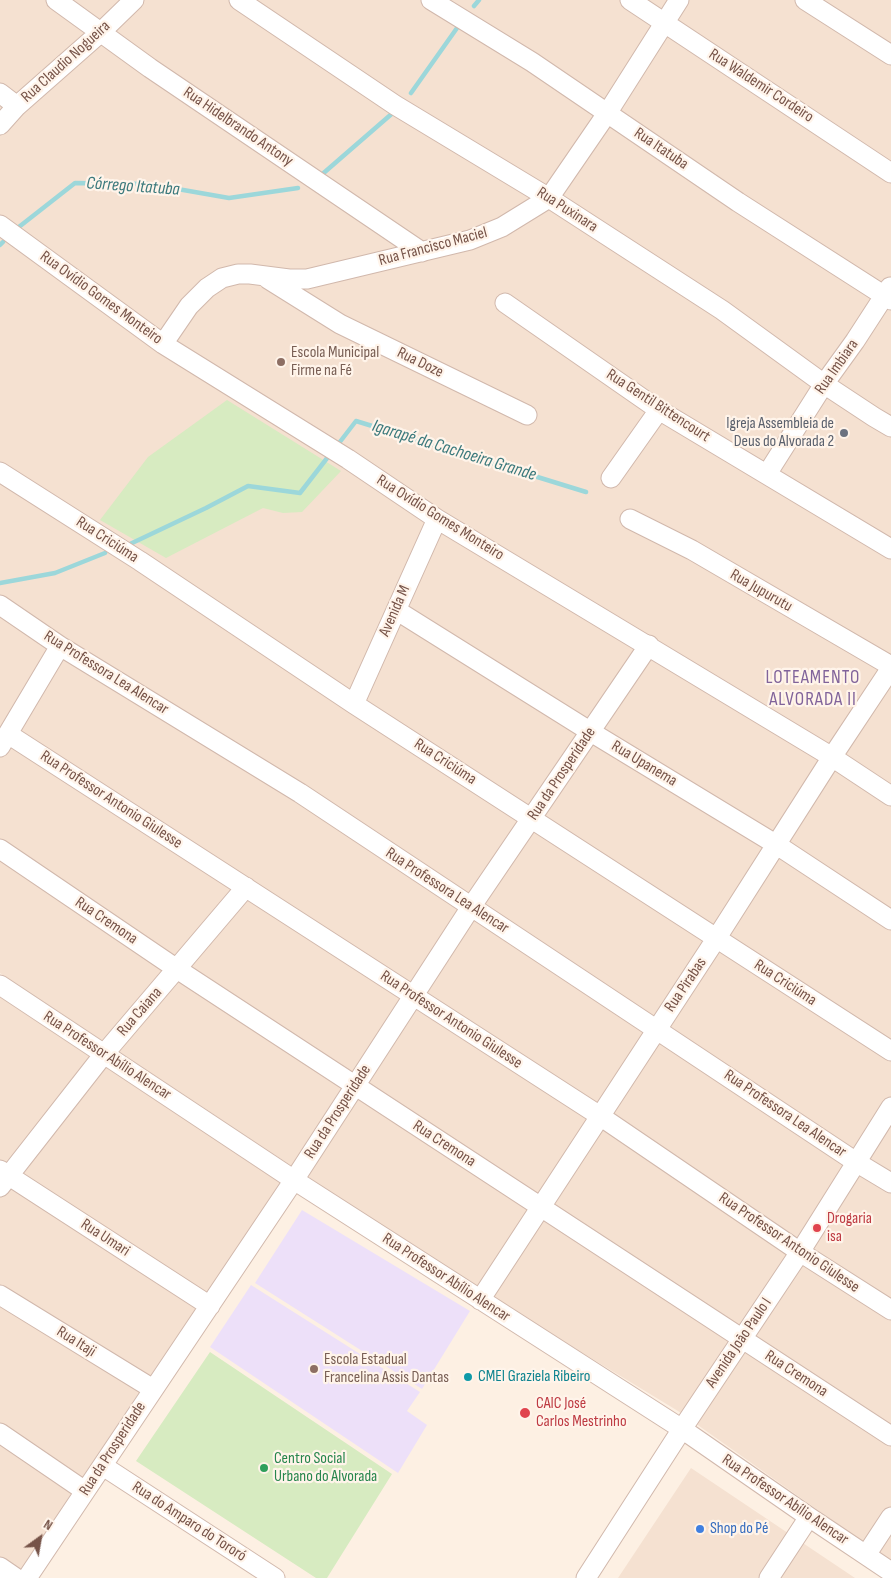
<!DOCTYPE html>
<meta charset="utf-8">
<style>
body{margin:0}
#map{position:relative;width:891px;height:1578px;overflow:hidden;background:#fdf0e3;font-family:"Sofia Sans Condensed",sans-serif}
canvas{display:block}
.north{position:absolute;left:15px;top:1513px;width:50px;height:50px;-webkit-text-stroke:4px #fff4ea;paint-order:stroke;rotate:32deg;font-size:14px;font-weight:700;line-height:20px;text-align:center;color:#765348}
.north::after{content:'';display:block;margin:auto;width:18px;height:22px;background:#765348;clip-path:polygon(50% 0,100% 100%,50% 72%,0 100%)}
</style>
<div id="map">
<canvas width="891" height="1578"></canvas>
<div class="north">N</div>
</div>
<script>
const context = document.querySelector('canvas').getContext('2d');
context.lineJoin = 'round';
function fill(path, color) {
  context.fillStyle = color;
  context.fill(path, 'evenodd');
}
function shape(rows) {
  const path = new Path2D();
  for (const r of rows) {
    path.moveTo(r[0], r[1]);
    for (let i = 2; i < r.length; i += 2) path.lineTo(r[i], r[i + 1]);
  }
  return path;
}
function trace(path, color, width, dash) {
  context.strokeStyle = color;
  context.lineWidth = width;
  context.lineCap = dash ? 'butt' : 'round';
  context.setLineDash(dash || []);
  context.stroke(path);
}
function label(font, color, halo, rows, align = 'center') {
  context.font = font + ' "Sofia Sans Condensed",sans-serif';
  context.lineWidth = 4.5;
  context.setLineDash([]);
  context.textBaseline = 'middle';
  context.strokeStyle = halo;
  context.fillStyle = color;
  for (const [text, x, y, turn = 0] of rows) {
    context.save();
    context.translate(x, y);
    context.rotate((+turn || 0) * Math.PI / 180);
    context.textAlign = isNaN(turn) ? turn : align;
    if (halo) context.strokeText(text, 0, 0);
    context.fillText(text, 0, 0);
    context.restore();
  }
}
fill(shape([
 [0,0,891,0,891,1562,678,1411,479,1290,0,973],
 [0,997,281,1183,138,1394,17,1578,0,1578],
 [691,1468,855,1578,618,1578]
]), '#f5e1d1');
fill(shape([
 [302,1210,470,1311,422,1389,255,1283],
 [251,1285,420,1392,407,1411,427,1425,398,1473,210,1347]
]), '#ede0f9');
fill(shape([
 [227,400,341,471,302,512,283,513,263,508,166,558,100,520,148,457],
 [210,1352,392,1474,327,1578,316,1578,136,1461]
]), '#d7ebc1');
trace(shape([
 [474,6,479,0],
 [411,93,457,28],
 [319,177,395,111],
 [15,230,75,183,149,184,229,198,298,188],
 [0,245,3,242],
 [336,447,356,421,586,492],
 [130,544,206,508,248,486,300,493,331,453],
 [0,583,55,573,105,553]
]), '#9cd7da', 4.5);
const minor = shape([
 [56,0,150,68,422,252],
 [239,0,395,105,549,198,722,310,824,384,874,417,891,427],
 [431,0,532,62,738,202,891,300],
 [630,0,891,173],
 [805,0,891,55],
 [0,93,17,106],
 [0,125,17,106,101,32,134,0],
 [0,225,163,344,348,459,437,519,832,757,891,796],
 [268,279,340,324,527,415],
 [505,303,659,410,891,549],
 [163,344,189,306,207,288,222,278,238,274,250,274,289,279,307,279,470,240,502,227,549,198,608,112,679,0],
 [0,472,140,561,354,704,891,1051],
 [767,474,824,384,855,341,890,287],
 [611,478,659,410],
 [630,519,692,550,891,666],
 [0,605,60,646,300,793,856,1162,891,1183],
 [396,610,591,732,777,845,891,920],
 [354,704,437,519],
 [8,734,600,1116,800,1252,891,1310],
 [0,747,60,646],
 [0,849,177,969,891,1436],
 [0,985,294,1180,682,1429,809,1517,891,1572],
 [0,1170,210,1306],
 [0,1187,104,1054,246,887],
 [0,1295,153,1389],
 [480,1300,716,939,832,757,891,668],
 [0,1433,85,1491],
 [103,1466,275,1578],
 [866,1555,891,1517],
 [0,1567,16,1578],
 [27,1578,294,1180,471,907,649,645],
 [586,1578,682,1429,800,1252,891,1107],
 [769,1578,809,1517]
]);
trace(minor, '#d1b8ac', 21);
trace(minor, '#fff', 19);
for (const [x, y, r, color] of [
 [281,362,5,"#8d6e63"],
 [844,433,5,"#6b7280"],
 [817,1228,5,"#e0444e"],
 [314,1369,5,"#8d6e63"],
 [468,1377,5,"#0f9aa8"],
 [525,1413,6,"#e0444e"],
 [264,1468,5,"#2e9e5b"],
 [700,1529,5,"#3f7fe0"]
]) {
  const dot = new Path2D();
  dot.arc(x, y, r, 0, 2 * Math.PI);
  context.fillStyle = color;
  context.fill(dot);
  trace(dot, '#fff4ea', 2);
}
label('16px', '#765348', '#fff4ea', [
 ["Rua Claudio Nogueira",66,62,-42],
 ["Rua Waldemir Cordeiro",761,86,33],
 ["Rua Hidelbrando Antony",238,127,34],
 ["Rua Itatuba",661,149,34],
 ["Rua Puxinara",567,210,33],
 ["Rua Francisco Maciel",433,247,-15],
 ["Rua Ovídio Gomes Monteiro",101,298,36],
 ["Rua Doze",420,363,26],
 ["Rua Imbiara",837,367,-55],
 ["Rua Gentil Bittencourt",658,406,33],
 ["Rua Ovídio Gomes Monteiro",440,518,32],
 ["Rua Criciúma",107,540,33],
 ["Rua Jupurutu",761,591,30],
 ["Avenida M",395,611,-66],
 ["Rua Professora Lea Alencar",106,673,32],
 ["Rua Criciúma",445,762,33],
 ["Rua Upanema",644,764,31],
 ["Rua da Prosperidade",562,774,-56],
 ["Rua Professor Antonio Giulesse",111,800,33],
 ["Rua Professora Lea Alencar",447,891,33],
 ["Rua Cremona",106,921,34],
 ["Rua Criciúma",785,983,33],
 ["Rua Pirabas",686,985,-56],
 ["Rua Caiana",140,1012,-49],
 ["Rua Professor Antonio Giulesse",451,1020,33],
 ["Rua Professor Abílio Alencar",107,1056,33],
 ["Rua da Prosperidade",338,1112,-57],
 ["Rua Professora Lea Alencar",785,1114,34],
 ["Rua Cremona",444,1144,33],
 ["Rua Umari",105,1238,33],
 ["Rua Professor Antonio Giulesse",789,1243,34],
 ["Rua Professor Abílio Alencar",446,1278,33],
 ["Rua Itaji",76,1342,32],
 ["Avenida João Paulo I",739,1343,-56],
 ["Rua Cremona",796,1374,33],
 ["Rua da Prosperidade",113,1449,-57],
 ["Rua Professor Abílio Alencar",785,1500,34],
 ["Rua do Amparo do Tororó",189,1522,33]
]);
label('16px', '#785e54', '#fff4ea', [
 ["Escola Municipal",291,353],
 ["Firme na Fé",291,371],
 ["Escola Estadual",324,1360],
 ["Francelina Assis Dantas",324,1378]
], 'left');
label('16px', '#5b616d', '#fff4ea', [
 ["Igreja Assembleia de",834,424],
 ["Deus do Alvorada 2",834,442]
], 'right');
label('16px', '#be3a42', '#fff4ea', [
 ["Drogaria",827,1219],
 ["isa",827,1237],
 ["CAIC José",536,1404],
 ["Carlos Mestrinho",536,1422]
], 'left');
label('16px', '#0d838f', '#fff4ea', [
 ["CMEI Graziela Ribeiro",478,1377]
], 'left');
label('16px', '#27864d', '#fff4ea', [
 ["Centro Social",274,1459],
 ["Urbano do Alvorada",274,1477]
], 'left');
label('16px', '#366cbe', '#fff4ea', [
 ["Shop do Pé",710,1529]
], 'left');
label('italic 18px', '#3b797c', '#fff4ea', [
 ["Córrego Itatuba",133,187,4],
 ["Igarapé da Cachoeira Grande",454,451,17]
]);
context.letterSpacing = '1px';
label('19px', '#81639a', '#fff4ea', [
 ["LOTEAMENTO",813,678],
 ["ALVORADA II",813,700]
]);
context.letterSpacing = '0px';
</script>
